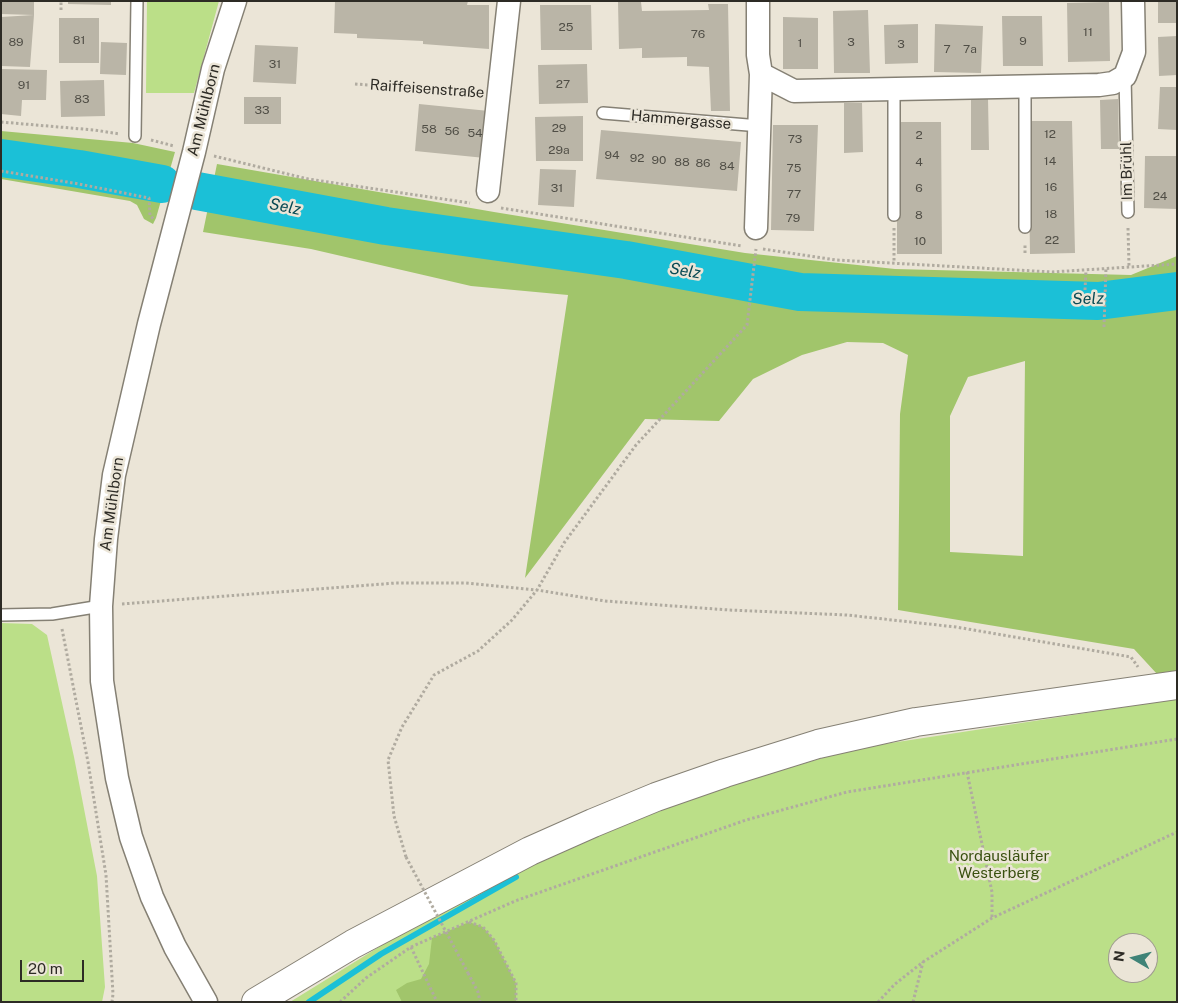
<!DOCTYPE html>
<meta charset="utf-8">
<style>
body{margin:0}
#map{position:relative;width:1178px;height:1003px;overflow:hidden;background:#ebe5d7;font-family:"Public Sans",sans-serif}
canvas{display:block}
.frame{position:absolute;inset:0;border:2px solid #2d2b25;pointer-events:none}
.north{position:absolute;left:1108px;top:933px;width:50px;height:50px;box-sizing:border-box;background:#ebe5d7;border:1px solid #9f9b90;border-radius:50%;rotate:278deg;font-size:14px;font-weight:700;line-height:20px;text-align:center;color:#2d2b25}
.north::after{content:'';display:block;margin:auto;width:18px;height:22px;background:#3f8377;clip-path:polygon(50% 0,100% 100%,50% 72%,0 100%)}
.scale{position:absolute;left:20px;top:960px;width:64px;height:22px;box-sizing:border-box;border:2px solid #2d2b25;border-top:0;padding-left:6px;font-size:15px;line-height:18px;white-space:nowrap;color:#2d2b25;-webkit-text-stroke:4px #ebe5d7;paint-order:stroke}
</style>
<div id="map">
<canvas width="1178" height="1003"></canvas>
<div class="frame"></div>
<div class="north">N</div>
<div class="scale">20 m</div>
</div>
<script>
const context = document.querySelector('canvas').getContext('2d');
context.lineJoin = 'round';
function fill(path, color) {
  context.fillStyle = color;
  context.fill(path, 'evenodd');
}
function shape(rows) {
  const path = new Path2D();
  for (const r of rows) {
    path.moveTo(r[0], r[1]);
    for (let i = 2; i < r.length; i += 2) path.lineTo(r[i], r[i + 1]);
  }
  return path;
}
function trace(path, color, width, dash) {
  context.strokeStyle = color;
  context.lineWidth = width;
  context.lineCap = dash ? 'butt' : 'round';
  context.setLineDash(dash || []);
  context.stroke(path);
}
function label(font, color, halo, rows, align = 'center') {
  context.font = font + ' "Public Sans",sans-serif';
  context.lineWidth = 5;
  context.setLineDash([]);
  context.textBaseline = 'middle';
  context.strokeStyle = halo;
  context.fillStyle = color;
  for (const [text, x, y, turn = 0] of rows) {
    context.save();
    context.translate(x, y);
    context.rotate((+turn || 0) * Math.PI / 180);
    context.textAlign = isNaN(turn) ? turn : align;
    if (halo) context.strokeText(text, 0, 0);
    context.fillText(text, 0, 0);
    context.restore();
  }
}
fill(shape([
 [147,1,219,1,194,93,146,93],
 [1,623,32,624,47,635,74,757,97,876,105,987,102,1002,1,1002],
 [1177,699,1177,1002,290,1002,450,903,534,861,660,807,852,749],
 [1118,943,1148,943,1148,973,1118,973]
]), '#bbdf88');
fill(shape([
 [1,131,133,143,175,152,156,218,153,224,144,219,137,205,130,201,1,179],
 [217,164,494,212,745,253,895,269,1131,275,1177,256,1177,671,1157,674,1134,649,898,610,900,414,908,355,883,343,847,342,802,355,753,379,719,421,645,419,525,578,568,295,471,286,311,249,203,232],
 [1025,361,1023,556,950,552,950,416,968,377],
 [469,922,483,927,494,940,516,983,516,1002,402,1002,396,990,407,983,421,979,429,964,432,938]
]), '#a1c56b');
trace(shape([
 [309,1002,381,954,516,877]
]), '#1bc0d7', 6);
trace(shape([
 [1,158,79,169,162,184],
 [197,191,386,226,626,260,800,292,1098,301,1177,291]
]), '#1bc0d7', 38);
fill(shape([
 [1,1,34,1,34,15,1,14],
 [68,1,111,1,111,5,68,4],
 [335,1,468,1,467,5,489,5,489,49,423,44,423,41,357,38,357,34,334,33],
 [1158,1,1177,1,1177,23,1158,23],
 [618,2,641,2,642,11,709,10,708,4,728,4,730,111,711,111,709,67,687,66,687,57,642,58,642,48,619,49],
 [1109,2,1110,61,1068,62,1067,3],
 [540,5,591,5,592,50,541,50],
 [868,10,870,73,834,73,833,11],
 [34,15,30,67,1,66,1,17],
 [1002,16,1042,16,1043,66,1003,66],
 [783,17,818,18,818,69,783,69],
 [59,18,99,18,99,63,59,63],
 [918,24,918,63,885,64,884,25],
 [935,24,983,26,981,73,934,72],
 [1177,36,1177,75,1159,76,1158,37],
 [101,42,127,43,126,75,100,74],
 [255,45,298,47,296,84,253,82],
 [587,64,588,103,539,104,538,65],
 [1,69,47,70,46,100,22,100,21,116,1,114],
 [104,80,105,116,61,117,60,81],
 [1160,87,1177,87,1177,130,1158,129],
 [244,97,281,97,281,124,244,124],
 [971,99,988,99,989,150,971,150],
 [1118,99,1119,149,1101,149,1100,100],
 [844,103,862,103,863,152,844,153],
 [419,104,489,111,485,158,415,151],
 [583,116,583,161,536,161,535,117],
 [1028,121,1072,121,1075,253,1030,254],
 [897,122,941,122,942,254,897,254],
 [773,125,818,125,814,231,771,230],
 [601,130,741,142,737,191,596,179],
 [1145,156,1177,156,1177,209,1144,208],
 [540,169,576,170,574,207,538,205]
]), '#bab5a7');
const lane = shape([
 [1125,76,1128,212],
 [1025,86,1025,227],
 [894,89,894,215],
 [603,113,760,126],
 [135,136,137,1],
 [1,615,52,614,101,606]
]);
const street = shape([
 [761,74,794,91,1099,85,1113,83,1125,76,1134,52,1133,1],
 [488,191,509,1],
 [756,228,761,74,758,55,758,1],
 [206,1002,175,947,152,897,131,837,117,778,102,681,101,606,106,539,114,475,149,324,194,152,213,69,235,1]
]);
const secondary = shape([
 [256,1002,353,944,530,851,593,823,656,797,725,773,818,744,916,722,1177,685]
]);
trace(lane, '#858074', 14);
trace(street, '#858074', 25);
trace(secondary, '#858074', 30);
trace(shape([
 [61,10,61,1],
 [355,84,479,93],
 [1,122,94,130,120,134],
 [151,140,174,146],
 [214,156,308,179,470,203],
 [1,171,79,184,149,198,150,216,155,220],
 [501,208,742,246],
 [894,228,894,263],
 [1128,228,1129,266],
 [763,249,836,260,1052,272,1177,264],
 [1025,253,1025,243],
 [1085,290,1086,270],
 [1104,327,1106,268],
 [122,604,396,583,465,583,537,590,605,601,729,610,847,615,956,627,1131,657,1138,667],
 [62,629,88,762,106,875,113,994,112,1002],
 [967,772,992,892,992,918],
 [406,857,394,816,388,760,402,727,434,675,478,651,512,620,537,590,564,543,636,445,747,325,756,249],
 [469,922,483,927,494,940,516,983,516,1002],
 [411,947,437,1002],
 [468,973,478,992,480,1002],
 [340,1002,366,978,411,947,515,901,746,820,847,792,1177,739],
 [878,1002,895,984,923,962,992,918,1177,832],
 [913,1002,923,962]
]), '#b0aba0', 3, [2.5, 2.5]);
trace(lane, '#fff', 11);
trace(street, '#fff', 22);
trace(secondary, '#fff', 28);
trace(shape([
 [406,857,468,973]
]), '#b0aba0', 3, [2.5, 2.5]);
label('12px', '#504e46', null, [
 ["25",566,27],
 ["11",1088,32],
 ["76",698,34],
 ["81",79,40],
 ["9",1023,41],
 ["89",16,42],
 ["3",851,42],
 ["1",800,43],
 ["3",901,44],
 ["7",947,49],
 ["7a",970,49],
 ["31",275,64],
 ["27",563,84],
 ["91",24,85],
 ["83",82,99],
 ["33",262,110],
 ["29",559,128],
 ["58",429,129],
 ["56",452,131],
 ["54",475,133],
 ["12",1050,134],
 ["2",919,135],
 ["73",795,139],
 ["29a",559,150],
 ["94",612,155],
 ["92",637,158],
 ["90",659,160],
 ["14",1050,161],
 ["88",682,162],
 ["4",919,162],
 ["86",703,163],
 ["84",727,166],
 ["75",794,168],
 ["16",1051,187],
 ["31",557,188],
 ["6",919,188],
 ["77",794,194],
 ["24",1160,196],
 ["18",1051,214],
 ["8",919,215],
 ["79",793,218],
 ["22",1052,240],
 ["10",920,241]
]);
label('15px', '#2d2b25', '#ebe5d7', [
 ["Raiffeisenstraße",427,89,4],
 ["Am Mühlborn",204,110,-76],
 ["Hammergasse",681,120,5],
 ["Im Brühl",1127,171,-91],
 ["Am Mühlborn",112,504,-82]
]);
label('15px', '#39500f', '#ebe5d7', [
 ["Nordausläufer",999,856],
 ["Westerberg",999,873]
]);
label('italic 16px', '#074953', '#ebe5d7', [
 ["Selz",285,207,11],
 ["Selz",685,271,10],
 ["Selz",1088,299,-1]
]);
</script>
